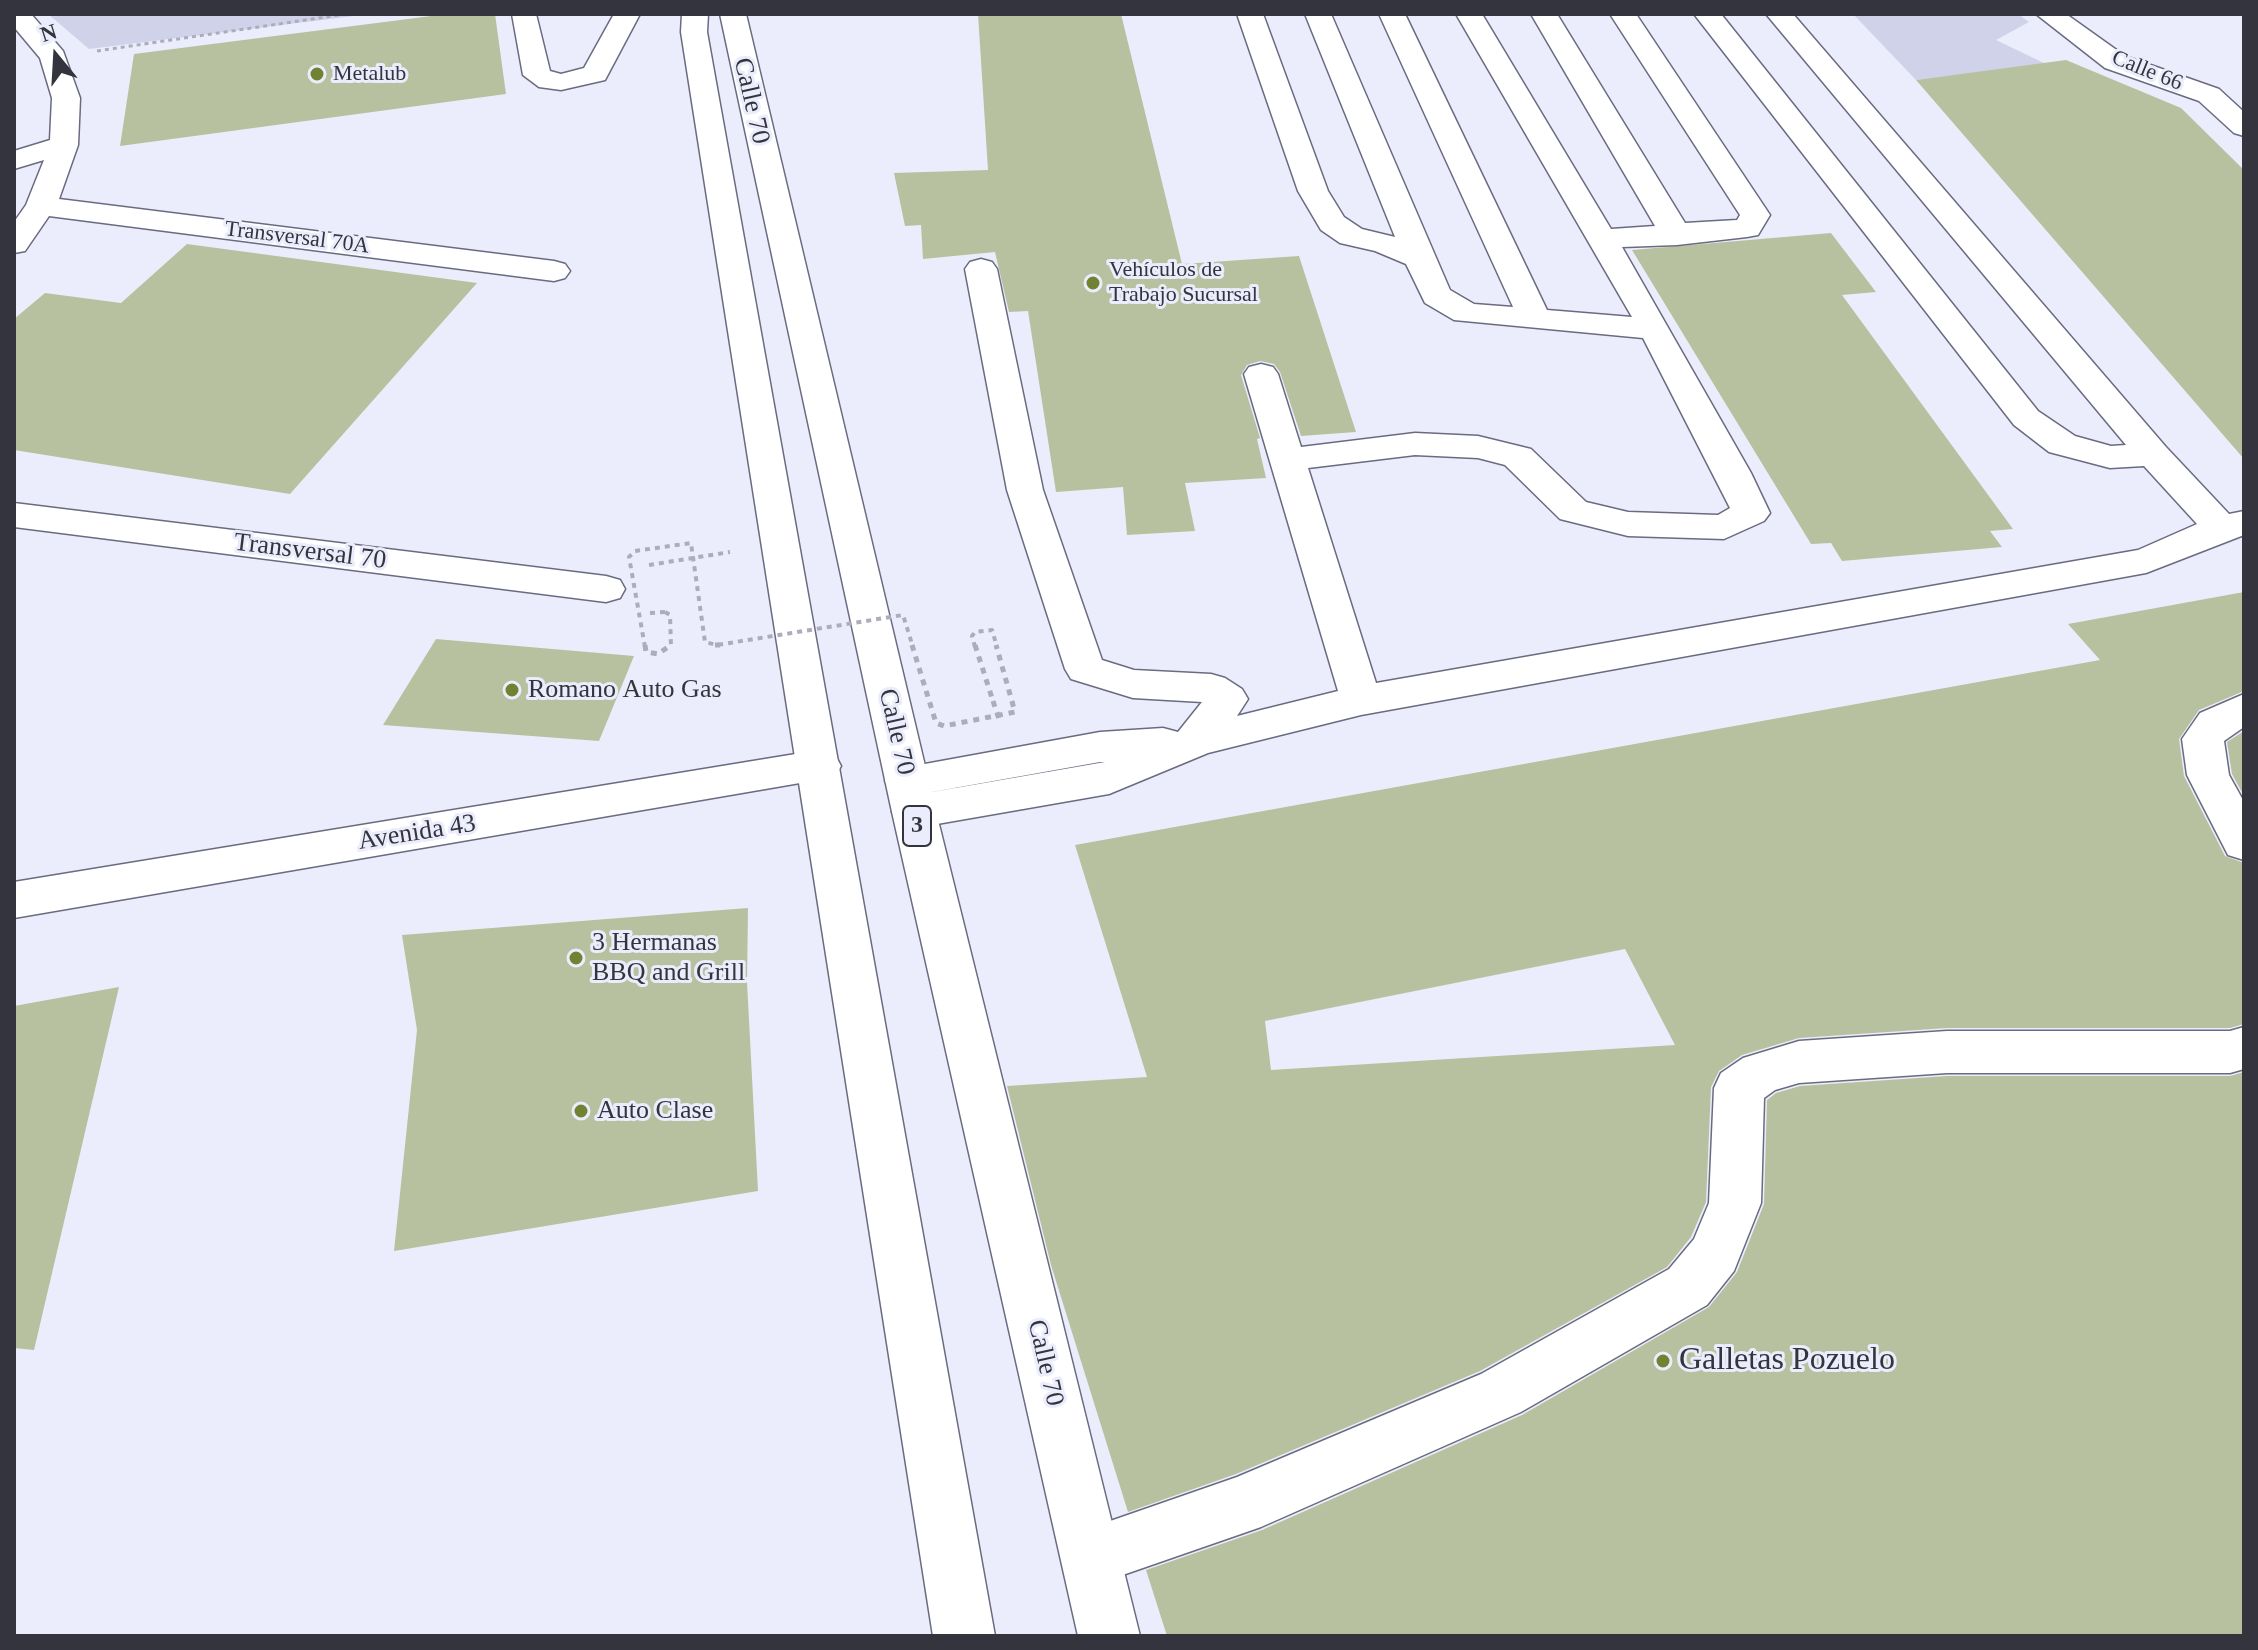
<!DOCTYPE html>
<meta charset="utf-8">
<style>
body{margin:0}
#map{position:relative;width:2258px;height:1650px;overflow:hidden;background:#ecedfc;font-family:Georgia,serif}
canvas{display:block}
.frame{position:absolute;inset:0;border:16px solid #33343d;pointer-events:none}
.north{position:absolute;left:16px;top:16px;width:80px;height:80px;-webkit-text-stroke:6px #ecedfc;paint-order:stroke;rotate:342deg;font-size:22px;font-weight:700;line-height:32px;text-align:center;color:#33343d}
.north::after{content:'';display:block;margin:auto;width:28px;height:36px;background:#33343d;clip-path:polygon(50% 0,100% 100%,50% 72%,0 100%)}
</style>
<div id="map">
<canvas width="2258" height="1650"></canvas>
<div class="frame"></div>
<div class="north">N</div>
</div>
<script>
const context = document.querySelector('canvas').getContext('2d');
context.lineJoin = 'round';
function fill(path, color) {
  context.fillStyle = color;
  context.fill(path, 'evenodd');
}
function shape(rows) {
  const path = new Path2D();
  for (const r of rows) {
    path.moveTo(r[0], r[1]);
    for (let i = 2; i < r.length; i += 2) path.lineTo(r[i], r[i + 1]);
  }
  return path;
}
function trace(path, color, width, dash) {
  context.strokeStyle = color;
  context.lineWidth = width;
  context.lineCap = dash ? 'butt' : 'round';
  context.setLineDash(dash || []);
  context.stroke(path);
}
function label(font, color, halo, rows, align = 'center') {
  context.font = font + ' Georgia,serif';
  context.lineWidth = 6;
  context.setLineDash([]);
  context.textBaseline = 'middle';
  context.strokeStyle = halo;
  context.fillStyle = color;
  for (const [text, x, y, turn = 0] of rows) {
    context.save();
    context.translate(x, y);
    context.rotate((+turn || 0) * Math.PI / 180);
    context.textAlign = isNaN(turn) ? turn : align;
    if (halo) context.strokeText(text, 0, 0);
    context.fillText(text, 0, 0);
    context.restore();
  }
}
fill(shape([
 [48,14,370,14,89,49],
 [1853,14,2018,14,2029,22,1996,40,2046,64,1916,80]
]), '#d0d2ea');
fill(shape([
 [447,14,495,14,506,94,120,146,134,54],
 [978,14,1121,14,1182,264,1299,256,1356,432,1301,436,1280,372,1274,364,1260,361,1247,365,1241,375,1260,438,1257,439,1266,478,1185,483,1195,531,1127,535,1123,487,1056,492,1028,311,1009,312,995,252,923,259,921,225,905,226,894,173,988,170],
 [2066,60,2181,108,2244,170,2244,459,1916,80],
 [1831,233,1876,292,1842,295,2013,529,1990,531,2002,547,1842,561,1831,543,1811,544,1632,250],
 [187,244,477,283,290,494,14,450,14,319,45,293,121,303],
 [2244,592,2244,691,2199,710,2179,739,2184,776,2225,856,2244,863,2244,1024,2230,1028,1947,1028,1799,1038,1742,1055,1719,1071,1711,1087,1706,1202,1691,1237,1667,1267,1480,1371,1236,1474,1128,1512,1051,1265,1007,1086,1147,1077,1075,845,2100,660,2068,624],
 [1625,949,1675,1045,1271,1070,1265,1021],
 [436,639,634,656,599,741,383,725],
 [2244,731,2244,796,2232,774,2227,742],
 [748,908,747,982,758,1191,394,1251,417,1030,402,935],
 [119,987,34,1350,14,1348,14,1006],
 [2244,1072,2244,1636,1167,1636,1146,1570,1262,1530,1522,1415,1709,1307,1737,1272,1764,1204,1767,1100,1776,1093,1800,1086,1947,1076,2230,1076]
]), '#b8c19f');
const minor = shape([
 [14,14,31,14,63,51,80,98,78,145,59,199,554,261,565,264,570,271,565,278,554,281,49,216,25,251,14,253,14,222,26,205,44,160,14,169,14,151,50,140,52,98,40,58,14,27,14,14],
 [512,14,536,14,550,71,561,74,584,68,614,14,640,14,605,80,561,90,539,87,523,75,512,14],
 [1237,14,1263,14,1328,191,1344,217,1362,229,1395,237,1305,14,1331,14,1450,290,1474,304,1513,307,1379,14,1405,14,1547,310,1632,317,1456,14,1482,14,1611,229,1655,226,1531,14,1557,14,1685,223,1737,220,1740,215,1610,14,1636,14,1770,215,1758,235,1747,237,1677,245,1622,247,1751,473,1770,513,1764,521,1724,539,1628,536,1560,519,1505,465,1478,458,1415,455,1308,468,1376,683,2138,550,2197,524,2144,466,2110,468,2049,452,2014,425,1694,14,1721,14,2038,411,2075,436,2111,446,2126,445,1766,14,1793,14,2166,447,2229,514,2244,511,2244,535,2146,573,1361,715,1208,753,1109,794,914,828,899,824,892,812,899,800,914,796,892,792,885,781,892,770,1100,732,1163,728,1178,732,1202,702,1133,698,1071,679,1065,669,1007,490,965,269,970,262,981,259,992,262,997,269,1043,490,1102,660,1134,670,1211,674,1225,678,1242,689,1248,699,1237,716,1338,691,1244,374,1249,367,1261,364,1273,367,1278,374,1301,447,1415,433,1478,436,1531,449,1586,502,1628,512,1718,515,1730,508,1643,338,1454,320,1425,303,1406,264,1375,251,1340,243,1321,230,1298,191,1237,14],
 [1100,762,1105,762,915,795,1100,762],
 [2036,14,2066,14,2125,56,2219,89,2244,112,2244,136,2234,133,2199,101,2105,68,2036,14],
 [14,503,606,576,620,580,625,589,620,598,606,602,14,527,14,503],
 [2244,694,2244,727,2224,741,2229,775,2244,802,2244,860,2228,855,2187,775,2182,739,2200,713,2244,694],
 [820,750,835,755,841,766,835,777,14,918,14,882,820,750],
 [2244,1027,2244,1069,2230,1073,1947,1073,1799,1083,1775,1090,1764,1098,1761,1203,1734,1271,1707,1305,1521,1412,1261,1527,1091,1586,1070,1577,1061,1556,1070,1535,1237,1477,1481,1374,1669,1269,1694,1239,1709,1203,1714,1088,1721,1073,1743,1058,1799,1041,1947,1031,2230,1031,2244,1027]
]);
const major = shape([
 [682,14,708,14,707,32,995,1636,933,1636,681,32,682,14],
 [720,14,746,14,936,812,1140,1636,1078,1636,892,812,720,14]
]);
trace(minor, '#696b80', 3);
trace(major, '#696b80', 3);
trace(shape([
 [97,51,346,14]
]), '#acadba', 3, [4, 4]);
trace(shape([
 [649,565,730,552],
 [650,613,665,612]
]), '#acadba', 4, [5, 5]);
trace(shape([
 [993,701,999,719]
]), '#acadba', 5, [6, 6]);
fill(minor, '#fff');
fill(major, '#fff');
trace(shape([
 [665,612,670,615,671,647],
 [645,647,629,557,635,551,691,543,705,642,717,645,903,615,913,647],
 [975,647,972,636,975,632,992,630,997,647]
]), '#acadba', 4, [5, 5]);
trace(shape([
 [645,645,646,652,658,654,671,645],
 [715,645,720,645],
 [912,645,936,723,944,726,1015,712,996,645],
 [975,645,993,701]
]), '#acadba', 5, [6, 6]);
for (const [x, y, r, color] of [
 [317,74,8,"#718332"],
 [1093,283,8,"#718332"],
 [512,690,8,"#718332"],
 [576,958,8,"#718332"],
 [581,1111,8,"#718332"],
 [1663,1361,8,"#718332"]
]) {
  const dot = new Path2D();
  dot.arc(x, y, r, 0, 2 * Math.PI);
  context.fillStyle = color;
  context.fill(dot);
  trace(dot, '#ecedfc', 3);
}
label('22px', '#33343d', '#ecedfc', [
 ["Calle 66",2147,71,22],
 ["Transversal 70A",297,238,7]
]);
label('22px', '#33343d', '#ecedfc', [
 ["Metalub",333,74],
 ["Vehículos de",1109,270],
 ["Trabajo Sucursal",1109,295]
], 'left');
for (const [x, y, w] of [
 [917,826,28]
]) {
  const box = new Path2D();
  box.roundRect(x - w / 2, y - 20, w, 40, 6);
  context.fillStyle = '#ecedfc';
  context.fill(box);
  trace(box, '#33343d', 2);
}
label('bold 24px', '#33343d', null, [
 ["3",917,826]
]);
label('26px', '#33343d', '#ecedfc', [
 ["Calle 70",751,101,77],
 ["Transversal 70",310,552,7],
 ["Calle 70",896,732,77],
 ["Avenida 43",417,833,-9],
 ["Calle 70",1045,1363,77]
]);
label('26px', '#33343d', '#ecedfc', [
 ["Romano Auto Gas",528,690],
 ["3 Hermanas",592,943],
 ["BBQ and Grill",592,973],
 ["Auto Clase",597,1111]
], 'left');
label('32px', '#33343d', '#ecedfc', [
 ["Galletas Pozuelo",1679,1361]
], 'left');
</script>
